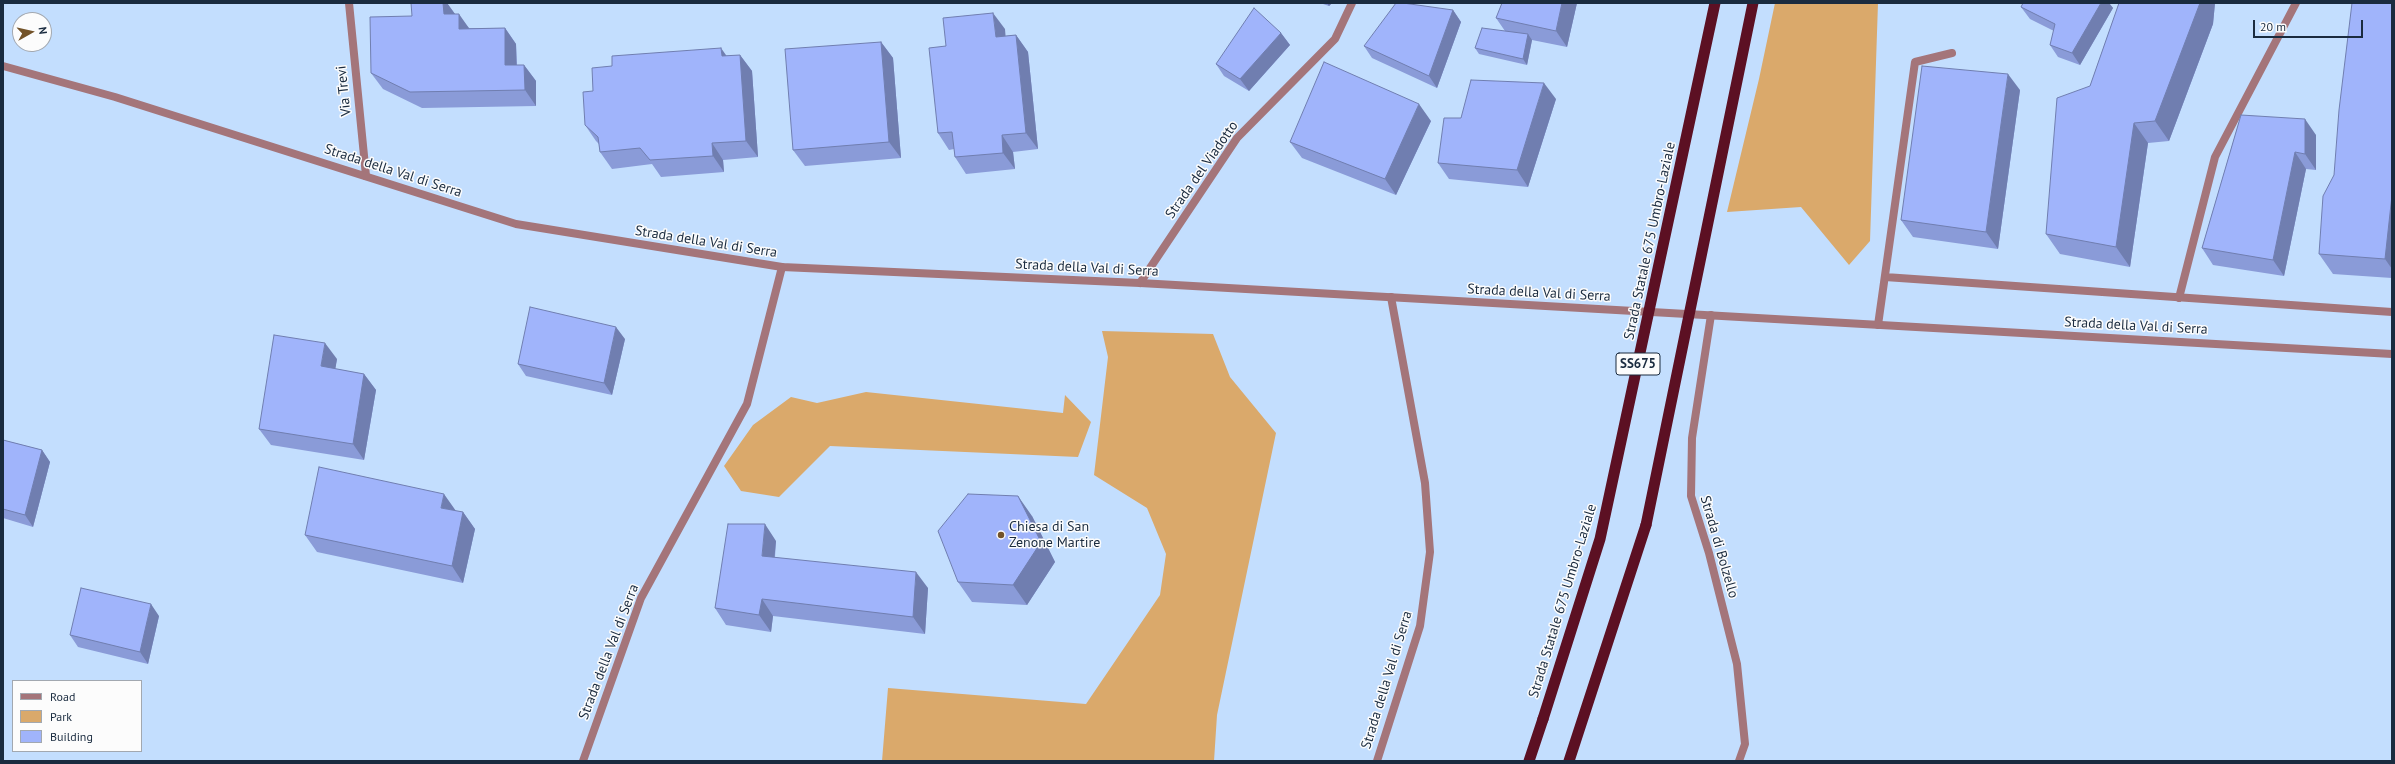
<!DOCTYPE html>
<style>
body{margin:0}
#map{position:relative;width:2395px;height:764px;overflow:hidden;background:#c3defe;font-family:"PT Sans",sans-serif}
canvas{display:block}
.frame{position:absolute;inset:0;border:4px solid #1a2b3f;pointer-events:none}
.legend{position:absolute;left:12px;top:680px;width:130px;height:72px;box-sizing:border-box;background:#fcfcfc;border:1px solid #a2a8b0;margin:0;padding:5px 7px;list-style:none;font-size:12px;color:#1a2b3f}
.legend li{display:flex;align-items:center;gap:8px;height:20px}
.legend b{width:20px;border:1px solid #a2a8b0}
.north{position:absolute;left:12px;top:12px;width:40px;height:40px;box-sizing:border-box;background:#fcfcfc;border:1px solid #a2a8b0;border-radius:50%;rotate:82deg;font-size:11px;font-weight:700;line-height:16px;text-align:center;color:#1a2b3f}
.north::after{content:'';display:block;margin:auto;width:14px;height:18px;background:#735329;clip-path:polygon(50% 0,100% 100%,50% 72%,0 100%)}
.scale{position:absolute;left:2253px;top:20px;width:110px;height:18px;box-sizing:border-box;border:2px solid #1a2b3f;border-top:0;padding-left:5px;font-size:12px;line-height:14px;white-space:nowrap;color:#1a2b3f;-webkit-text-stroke:3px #fcfcfc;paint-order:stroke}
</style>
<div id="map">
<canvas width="2395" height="764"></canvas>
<div class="frame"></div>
<ul class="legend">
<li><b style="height:5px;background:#a4757a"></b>Road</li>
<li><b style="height:11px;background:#daa96b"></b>Park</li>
<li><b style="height:11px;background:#a0b4fb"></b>Building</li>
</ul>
<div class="north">N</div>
<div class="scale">20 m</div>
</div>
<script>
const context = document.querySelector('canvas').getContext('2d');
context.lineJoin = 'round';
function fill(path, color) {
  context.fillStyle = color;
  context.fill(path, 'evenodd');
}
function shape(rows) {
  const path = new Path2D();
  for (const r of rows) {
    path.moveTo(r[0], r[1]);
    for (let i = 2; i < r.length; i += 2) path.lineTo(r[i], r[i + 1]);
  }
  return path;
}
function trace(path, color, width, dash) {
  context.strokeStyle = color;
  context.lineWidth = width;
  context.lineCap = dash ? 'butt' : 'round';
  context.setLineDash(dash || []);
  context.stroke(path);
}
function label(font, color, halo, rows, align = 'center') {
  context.font = font + ' "PT Sans",sans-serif';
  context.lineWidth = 3;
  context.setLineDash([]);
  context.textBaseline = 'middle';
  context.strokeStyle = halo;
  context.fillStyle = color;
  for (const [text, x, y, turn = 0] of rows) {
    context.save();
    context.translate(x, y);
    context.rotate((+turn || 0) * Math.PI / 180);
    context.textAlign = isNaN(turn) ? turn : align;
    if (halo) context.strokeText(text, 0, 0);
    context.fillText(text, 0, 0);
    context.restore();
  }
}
fill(shape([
 [1775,3,1878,3,1870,241,1849,265,1801,207,1727,212,1759,79],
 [1102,331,1213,334,1230,377,1276,433,1217,715,1214,761,882,761,888,688,1086,704,1160,595,1166,554,1147,508,1094,475,1108,357],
 [866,392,1063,413,1065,395,1091,422,1078,457,830,446,779,497,741,491,724,466,753,425,791,397,817,403]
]), '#daa96b');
trace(shape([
 [349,3,366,176],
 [1885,277,2392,312],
 [1140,283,1237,138,1335,39,1352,3],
 [2179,298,2215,157,2296,3],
 [1711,315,1692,438,1691,496,1709,553,1737,664,1745,744,1739,761],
 [1878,325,1915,62,1952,53],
 [583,761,641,598,747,404,782,267],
 [1377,761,1420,626,1430,552,1425,483,1391,297]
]), '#a4757a', 8);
trace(shape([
 [3,66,115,97,516,224,782,267,1140,283,2392,354]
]), '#a4757a', 8);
trace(shape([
 [1529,761,1543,719],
 [1569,761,1646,525]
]), '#5c1023', 11);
trace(shape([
 [1646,525,1753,3],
 [1543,719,1600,539,1715,3]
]), '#5c1023', 11);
fill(shape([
 [447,3,455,14,469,28,505,28,516,44,517,65,524,65,536,81,536,106,422,108,383,89,371,73,412,16],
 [1320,3,1332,3,1329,6],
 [1502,3,1577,3,1567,47,1532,40,1527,65,1479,54,1475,48,1505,31,1496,18],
 [2023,3,2109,3,2113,8,2080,65,2058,57,2050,45,2054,31,2030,19,2021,7],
 [2119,3,2215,3,2213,24,2169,141,2148,143,2130,267,2060,254,2046,234,2090,86],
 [2392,3,2392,278,2333,274,2319,254,2334,175],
 [1453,10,1461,22,1437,88,1372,58,1364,46],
 [1005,29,1005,36,1016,35,1028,52,1038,149,1013,152,1015,169,966,174,955,157,954,149,949,150,938,133,946,46],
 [1281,33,1290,45,1249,91,1224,76,1216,64],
 [881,42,893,58,901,158,805,166,793,150],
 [740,55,752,71,758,157,723,160,724,172,661,177,652,164,612,169,600,152,599,144,596,141,585,125,593,91,727,56],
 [2020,90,1998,249,1913,237,1901,220],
 [1556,99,1528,187,1449,179,1438,163,1461,118],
 [2241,115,2316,135,2316,170,2306,169,2284,276,2213,265,2202,248],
 [1431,121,1396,195,1302,158,1290,142],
 [625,339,612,395,526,376,518,364],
 [337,359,335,369,364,374,376,390,364,460,271,445,259,429],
 [3,440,42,450,50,462,33,527,3,518],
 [456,511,463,512,475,529,463,583,317,552,305,535],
 [1032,516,1055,562,1027,605,972,602,958,582],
 [776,541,775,557,928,588,925,634,773,616,771,632,726,625,715,608],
 [159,616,148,664,78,647,70,635]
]), '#8a9bd8');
fill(shape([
 [437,3,447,3,455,14,444,14],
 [1327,3,1332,3,1329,6],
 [1562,3,1577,3,1567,47,1556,31],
 [2101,3,2109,3,2113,8,2080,65,2072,53],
 [2200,3,2215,3,2213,24,2169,141,2155,121],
 [1453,10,1461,22,1437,88,1429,76],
 [993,13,1005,29,1007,54,996,37],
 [459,14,471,31,459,29],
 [505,28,516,44,517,82,505,65],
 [1281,33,1290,45,1249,91,1240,79],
 [1528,34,1532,40,1527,65,1523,59],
 [1016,35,1028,52,1038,149,1026,133],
 [881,42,893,58,901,158,889,142],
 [721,48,733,65,722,56],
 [740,55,752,71,758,157,746,141],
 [524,65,536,81,536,106,525,90],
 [2008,74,2020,90,1998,249,1986,232],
 [1544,83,1556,99,1528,187,1517,170],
 [1419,104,1431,121,1396,195,1385,179],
 [2305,119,2316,135,2316,170,2305,154],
 [2134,123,2148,143,2130,267,2116,247],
 [1002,135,1013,152,1015,169,1003,153],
 [712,143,723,160,724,172,713,156],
 [2295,152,2306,169,2284,276,2273,260],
 [2392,195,2392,269,2385,259],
 [616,327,625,339,612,395,604,383],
 [325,343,337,359,333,383,321,366],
 [364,374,376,390,364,460,353,444],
 [42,450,50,462,33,527,25,515],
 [444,494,456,511,441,508],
 [1018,496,1032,516,1055,562,1027,605,1013,585],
 [463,512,475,529,463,583,452,566],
 [765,524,776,541,773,572,762,556],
 [916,572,928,588,925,634,913,617],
 [762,599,773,616,771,632,759,615],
 [151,604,159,616,148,664,140,652]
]), '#707eb0');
const building = shape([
 [411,3,443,3,444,14,459,14,459,29,505,28,505,65,524,65,525,90,410,92,371,73,370,17,412,16,411,3],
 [1396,3,1403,3,1453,10,1429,76,1364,46,1396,3],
 [1502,3,1562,3,1556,31,1496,18,1502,3],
 [2023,3,2101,3,2072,53,2050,45,2055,24,2021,7,2023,3],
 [2119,3,2200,3,2155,121,2134,123,2116,247,2046,234,2057,98,2090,86,2119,3],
 [2352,3,2392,3,2392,195,2385,259,2319,254,2323,196,2334,175,2339,110,2352,3],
 [1254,8,1281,33,1240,79,1216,64,1254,8],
 [993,13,996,37,1016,35,1026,133,1002,135,1003,153,955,157,952,132,938,133,929,48,946,46,943,18,993,13],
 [1482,28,1528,34,1523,59,1475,48,1482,28],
 [881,42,889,142,793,150,785,49,881,42],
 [721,48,722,56,740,55,746,141,712,143,713,156,650,160,640,148,600,152,598,137,585,125,583,92,593,91,592,68,612,66,612,56,721,48],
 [1324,62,1419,104,1385,179,1290,142,1324,62],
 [1922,66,2008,74,1986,232,1901,220,1922,66],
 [1471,80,1544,83,1517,170,1438,163,1444,118,1461,118,1471,80],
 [2241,115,2305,119,2305,154,2295,152,2273,260,2202,248,2241,115],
 [530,307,616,327,604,383,518,364,530,307],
 [274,335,325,343,321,366,364,374,353,444,259,429,274,335],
 [3,440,42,450,25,515,3,509,3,440],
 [319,467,444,494,441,508,463,512,452,566,305,535,319,467],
 [968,494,1018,496,1041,542,1013,585,958,582,938,531,968,494],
 [728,524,765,524,762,556,916,572,913,617,762,599,759,615,715,608,728,524],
 [81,588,151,604,140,652,70,635,81,588]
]);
fill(building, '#a0b4fb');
trace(building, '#707eb0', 1);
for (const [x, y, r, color] of [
 [1001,535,4,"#735329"]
]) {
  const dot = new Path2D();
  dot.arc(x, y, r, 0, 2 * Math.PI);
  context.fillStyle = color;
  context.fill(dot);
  trace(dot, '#fcfcfc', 1.5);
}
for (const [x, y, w] of [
 [1638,364,44]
]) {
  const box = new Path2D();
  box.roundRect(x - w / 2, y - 11, w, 22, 3);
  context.fillStyle = '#fcfcfc';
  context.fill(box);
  trace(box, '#1a2b3f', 1);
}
label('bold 13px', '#1a2b3f', null, [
 ["SS675",1638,364]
]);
label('14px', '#1a2b3f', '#fcfcfc', [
 ["Via Trevi",344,91,-96],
 ["Strada del Viadotto",1202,170,-55],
 ["Strada della Val di Serra",393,171,18],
 ["Strada Statale 675 Umbro-Laziale",1650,241,-78],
 ["Strada della Val di Serra",706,242,9],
 ["Strada della Val di Serra",1087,268,3],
 ["Strada della Val di Serra",1539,293,3],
 ["Strada della Val di Serra",2136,326,3],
 ["Strada di Bolzello",1719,547,74],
 ["Strada Statale 675 Umbro-Laziale",1563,601,-73],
 ["Strada della Val di Serra",609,652,-69],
 ["Strada della Val di Serra",1387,680,-73]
]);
label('14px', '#1a2b3f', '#fcfcfc', [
 ["Chiesa di San",1009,527],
 ["Zenone Martire",1009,543]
], 'left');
</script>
